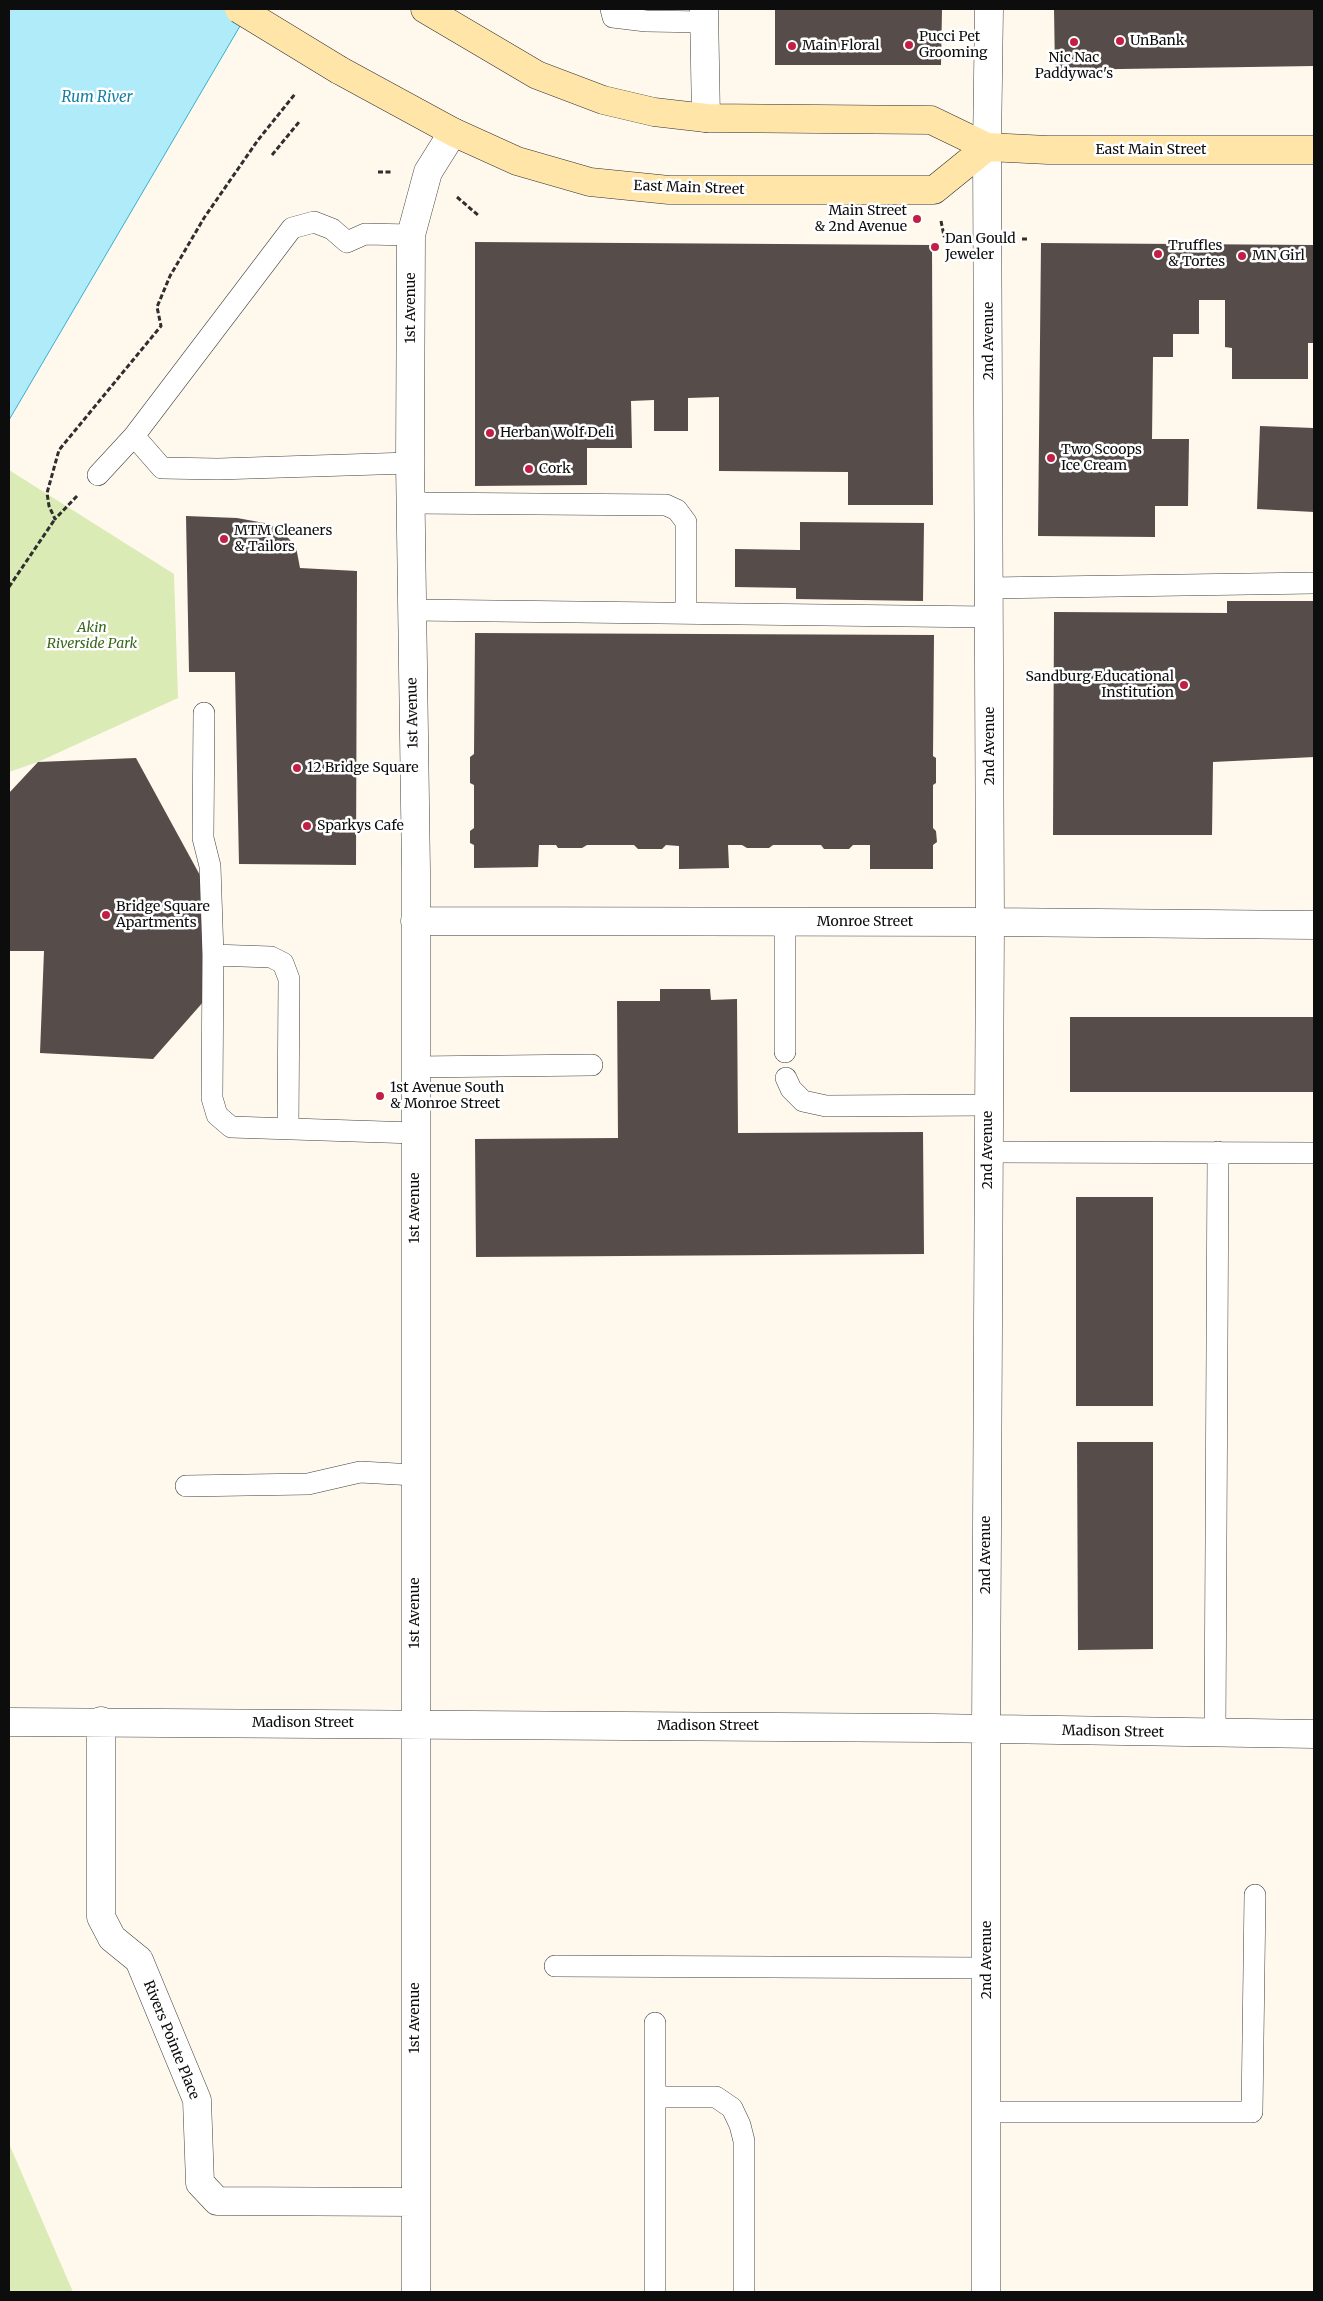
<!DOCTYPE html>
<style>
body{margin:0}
#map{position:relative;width:1323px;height:2301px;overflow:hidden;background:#fff8ed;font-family:Merriweather,serif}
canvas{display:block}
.frame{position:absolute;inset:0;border:10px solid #0d0d0d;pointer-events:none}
</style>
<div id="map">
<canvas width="1323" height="2301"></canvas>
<div class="frame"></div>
</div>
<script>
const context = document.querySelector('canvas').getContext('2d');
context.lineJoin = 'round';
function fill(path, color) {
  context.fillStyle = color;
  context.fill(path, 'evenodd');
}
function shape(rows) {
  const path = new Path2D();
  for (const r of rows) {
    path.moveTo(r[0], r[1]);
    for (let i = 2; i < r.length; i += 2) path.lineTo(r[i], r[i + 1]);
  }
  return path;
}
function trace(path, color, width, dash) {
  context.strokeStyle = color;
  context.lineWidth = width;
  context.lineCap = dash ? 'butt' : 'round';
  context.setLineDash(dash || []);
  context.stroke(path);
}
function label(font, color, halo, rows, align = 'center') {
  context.font = font + ' Merriweather,serif';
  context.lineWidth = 5;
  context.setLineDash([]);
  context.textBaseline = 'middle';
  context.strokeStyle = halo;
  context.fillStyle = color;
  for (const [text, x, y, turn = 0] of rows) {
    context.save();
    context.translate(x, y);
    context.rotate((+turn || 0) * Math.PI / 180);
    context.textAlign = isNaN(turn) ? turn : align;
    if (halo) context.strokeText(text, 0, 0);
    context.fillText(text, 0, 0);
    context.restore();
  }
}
fill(shape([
 [9,470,174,574,178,698,38,762,9,772],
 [9,2144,10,2146,73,2292,9,2292]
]), '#dbebb5');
const water = shape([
 [9,9,250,9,9,420,9,9]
]);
fill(water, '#afebf9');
trace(water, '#33b0d2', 1);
fill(shape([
 [775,9,942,9,941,65,775,65],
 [1054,9,1314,9,1314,66,1055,70],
 [475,242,932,245,933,505,848,505,848,472,719,471,719,397,688,398,688,431,654,431,654,400,631,401,632,448,587,448,587,485,475,486],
 [1041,243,1314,245,1314,343,1308,343,1308,379,1232,379,1232,348,1225,347,1225,300,1199,300,1199,334,1173,334,1173,357,1153,357,1152,439,1189,439,1188,506,1155,506,1155,537,1038,536],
 [1260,426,1314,428,1314,512,1257,509],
 [186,516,237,518,270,524,283,532,296,547,300,568,357,571,356,865,239,864,235,672,189,672],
 [800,522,924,523,923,601,796,599,796,588,735,587,735,549,800,550],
 [1227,601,1314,601,1314,757,1213,762,1212,835,1053,835,1054,612,1227,613],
 [475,633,934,635,933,756,936,758,936,783,933,785,933,828,936,831,937,842,933,845,933,869,870,869,870,845,853,845,849,849,824,849,821,845,773,845,769,848,747,848,742,845,728,845,729,868,679,869,679,846,666,845,662,849,638,849,634,845,587,845,582,848,558,848,556,845,539,845,538,867,474,868,474,845,470,843,470,831,474,828,474,785,470,783,470,757,474,754],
 [136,758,202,879,204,1001,153,1059,40,1053,44,951,9,951,9,793,38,762],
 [660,989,710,989,711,1000,737,999,738,1133,923,1132,924,1254,476,1257,475,1139,618,1138,617,1001,660,1001],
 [1070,1017,1314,1017,1314,1092,1070,1092],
 [1076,1197,1153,1197,1153,1406,1076,1406],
 [1077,1442,1153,1442,1153,1649,1078,1650]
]), '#564c49');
const lane = shape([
 [611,9,613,17,646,21,705,22],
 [134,436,162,468,218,469,410,463],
 [98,475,134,436,292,228,314,222,332,229,347,242,365,234,411,235],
 [411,503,666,505,677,510,686,522,686,613],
 [989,588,1314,583],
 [412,610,989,617],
 [204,713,203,838,210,866,213,955,212,1098,217,1115,231,1127,415,1133],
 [785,922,785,1052],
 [213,955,271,957,283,963,289,979,288,1129],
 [415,1067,592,1065],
 [786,1078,791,1089,803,1101,826,1106,988,1105],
 [988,1152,1314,1153],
 [186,1486,308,1484,360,1472,415,1475],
 [1215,1733,1218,1152],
 [555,1966,987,1968],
 [655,2023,655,2292],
 [655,2097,716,2097,732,2108,740,2125,744,2141,744,2292],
 [987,2112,1252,2112,1255,1895]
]);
const street = shape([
 [704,9,706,118],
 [415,921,990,922,1314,925],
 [101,1721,101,1917,112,1938,139,1960,197,2100,200,2183,217,2201,415,2202],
 [9,1722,932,1728,1314,1734],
 [416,2292,416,871,410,463,411,235,428,172,453,132],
 [986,2292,986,1730,990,922,987,147,989,9]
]);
const secondary = shape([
 [425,9,537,75,603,100,654,112,706,118,931,120,987,147,1048,150,1314,150],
 [339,70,453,132,517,161,590,182,669,190,934,190,987,147]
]);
trace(lane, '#404040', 22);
trace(street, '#404040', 29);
trace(secondary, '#2f2f2f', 29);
trace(shape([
 [272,155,299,122],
 [378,172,393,172],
 [457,197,479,216],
 [941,221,944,236,953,237],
 [1022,239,1029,239],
 [77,496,55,519,49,506,47,493,59,450,161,326,157,307,170,276,204,218,258,140,295,94],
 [9,587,55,519]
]), '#2f2f2f', 3, [5, 2.5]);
trace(lane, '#fff', 21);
trace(street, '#fff', 28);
trace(secondary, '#ffe5a8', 28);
const secondaryBridge = shape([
 [239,9,339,70]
]);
trace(secondaryBridge, '#2f2f2f', 29, []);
trace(secondaryBridge, '#ffe5a8', 28);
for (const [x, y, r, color] of [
 [1120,41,5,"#c21f45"],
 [1074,42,5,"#c21f45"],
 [909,45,5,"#c21f45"],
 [792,46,5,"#c21f45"],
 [917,219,5,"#c21f45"],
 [935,247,5,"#c21f45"],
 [1158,254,5,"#c21f45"],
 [1242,256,5,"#c21f45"],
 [490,433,5,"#c21f45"],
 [1051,458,5,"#c21f45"],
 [529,469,5,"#c21f45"],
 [224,539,5,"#c21f45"],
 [1184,685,5,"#c21f45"],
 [297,768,5,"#c21f45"],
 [307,826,5,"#c21f45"],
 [106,915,5,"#c21f45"],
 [380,1096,5,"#c21f45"]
]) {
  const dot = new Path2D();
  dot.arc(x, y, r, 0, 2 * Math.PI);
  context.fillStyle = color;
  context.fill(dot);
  trace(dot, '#fff', 2);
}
label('14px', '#0d0d0d', '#fff', [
 ["Pucci Pet",919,37],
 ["Grooming",919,53],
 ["UnBank",1130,41],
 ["Main Floral",802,46],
 ["Nic Nac",1074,58,"center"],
 ["Paddywac's",1074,74,"center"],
 ["Main Street",907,211,"right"],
 ["& 2nd Avenue",907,227,"right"],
 ["Dan Gould",945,239],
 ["Jeweler",945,255],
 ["Truffles",1168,246],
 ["& Tortes",1168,262],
 ["MN Girl",1252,256],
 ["Herban Wolf Deli",500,433],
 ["Two Scoops",1061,450],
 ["Ice Cream",1061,466],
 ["Cork",539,469],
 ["MTM Cleaners",234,531],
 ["& Tailors",234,547],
 ["Sandburg Educational",1174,677,"right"],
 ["Institution",1174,693,"right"],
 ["12 Bridge Square",307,768],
 ["Sparkys Cafe",317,826],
 ["Bridge Square",116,907],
 ["Apartments",116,923],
 ["1st Avenue South",390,1088],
 ["& Monroe Street",390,1104]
], 'left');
label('14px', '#0d0d0d', '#fff', [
 ["East Main Street",1151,150],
 ["East Main Street",689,188,2],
 ["1st Avenue",411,308,-90],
 ["2nd Avenue",989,341,-90],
 ["1st Avenue",413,713,-91],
 ["2nd Avenue",990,746,-90],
 ["Monroe Street",865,922],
 ["2nd Avenue",988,1150,-90],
 ["1st Avenue",415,1208,-90],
 ["2nd Avenue",986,1555,-90],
 ["1st Avenue",415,1613,-90],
 ["Madison Street",303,1723],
 ["Madison Street",708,1726],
 ["Madison Street",1113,1732,1],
 ["2nd Avenue",987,1960,-90],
 ["1st Avenue",415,2018,-90],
 ["Rivers Pointe Place",171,2040,68]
]);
label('italic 14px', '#39671b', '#fff', [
 ["Akin",92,628],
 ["Riverside Park",92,644]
]);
label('italic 15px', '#117fa4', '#fff', [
 ["Rum River",97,98]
]);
</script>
